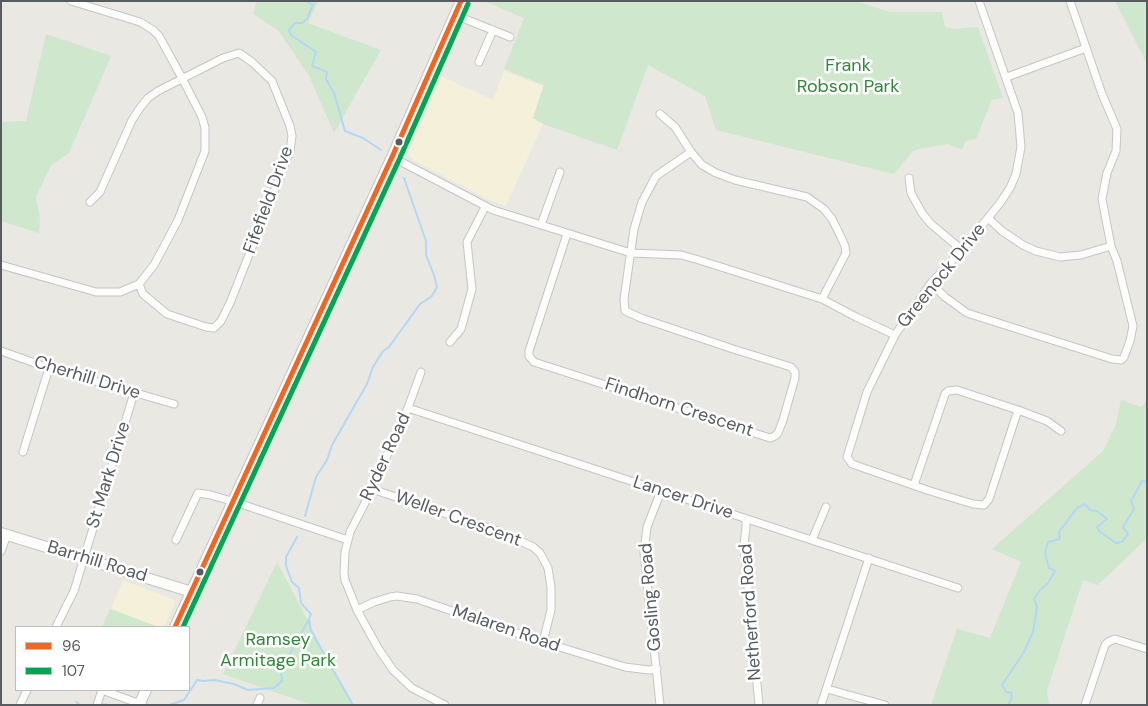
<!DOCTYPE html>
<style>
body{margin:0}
#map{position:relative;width:1148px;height:706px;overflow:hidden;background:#e9e8e2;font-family:"DM Sans",sans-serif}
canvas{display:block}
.frame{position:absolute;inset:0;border:2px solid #585c61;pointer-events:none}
.legend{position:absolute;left:15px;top:626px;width:175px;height:65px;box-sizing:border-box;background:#fff;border:1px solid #bcbec0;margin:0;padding:6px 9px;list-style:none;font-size:15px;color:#585c61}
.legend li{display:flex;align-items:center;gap:10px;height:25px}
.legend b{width:25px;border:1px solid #bcbec0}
</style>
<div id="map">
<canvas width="1148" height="706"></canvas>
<div class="frame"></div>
<ul class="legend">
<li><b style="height:6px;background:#f26522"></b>96</li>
<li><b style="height:6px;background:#00a651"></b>107</li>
</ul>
</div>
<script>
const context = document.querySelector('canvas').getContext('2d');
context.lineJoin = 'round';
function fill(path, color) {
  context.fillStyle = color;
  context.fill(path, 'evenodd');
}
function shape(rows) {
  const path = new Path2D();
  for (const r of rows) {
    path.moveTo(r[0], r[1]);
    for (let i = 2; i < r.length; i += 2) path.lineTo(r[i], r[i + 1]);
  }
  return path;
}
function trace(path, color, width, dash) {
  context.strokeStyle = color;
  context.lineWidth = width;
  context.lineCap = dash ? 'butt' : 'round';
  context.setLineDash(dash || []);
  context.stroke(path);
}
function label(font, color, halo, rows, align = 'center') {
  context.font = font + ' "DM Sans",sans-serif';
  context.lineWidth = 5;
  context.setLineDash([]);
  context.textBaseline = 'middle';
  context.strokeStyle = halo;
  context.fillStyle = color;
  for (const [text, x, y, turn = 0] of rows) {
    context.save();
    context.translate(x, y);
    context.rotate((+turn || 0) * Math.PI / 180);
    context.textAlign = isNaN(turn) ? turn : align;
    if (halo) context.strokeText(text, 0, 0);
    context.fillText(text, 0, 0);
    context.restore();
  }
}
fill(shape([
 [504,71,543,86,533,118,543,124,506,206,489,200,415,161,408,154,441,76,493,100],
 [123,580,176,601,164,627,158,627,111,609]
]), '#f5f0d9');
fill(shape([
 [257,1,318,1,308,23,381,50,334,133,309,76,278,30,253,14],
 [484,1,855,1,890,12,942,12,945,27,954,29,978,27,1003,98,992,100,976,139,965,141,962,150,948,144,919,149,912,152,894,174,716,130,705,96,648,65,617,150,543,124,533,118,544,85,504,69,524,18],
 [1115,1,1147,1,1147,64],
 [46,34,111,56,69,153,51,165,36,197,40,220,39,233,1,221,1,122,26,121],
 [1121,400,1141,407,1147,401,1147,538,1098,585,1083,580,1047,690,1049,705,931,705,957,629,990,638,1021,562,992,549,1103,451,1116,424],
 [277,562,352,705,312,705,223,674],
 [110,609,111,609,158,627,102,627]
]), '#cfe7cd');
trace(shape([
 [306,1,313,5,307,19,302,23,295,23,289,30,291,35,316,52,312,66,327,72,326,79,334,93,345,131,363,138,381,150],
 [305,516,316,477,327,460,332,445,367,384,373,367,383,351,389,347,420,304,432,296,437,287,434,275,426,255,426,241,404,178],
 [297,537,286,557,286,566,292,582,299,588,301,603,311,614,309,619,311,631,353,705],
 [287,659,309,619],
 [76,702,80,705],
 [101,704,109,705],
 [169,705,184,700,197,680,203,681,214,680,234,684,248,690,274,688,282,681,281,671,284,665],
 [1008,705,1011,699,1012,693,1006,692,1002,685,1024,652,1033,632,1037,607,1034,599,1040,590,1048,583,1055,571,1049,568,1045,553,1048,542,1060,539,1059,532,1077,508,1085,504,1090,510,1097,511,1107,519,1097,527,1099,531,1116,543,1122,542,1128,534,1123,527,1134,509,1131,501,1142,481,1147,482]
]), '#b3d8f6', 2);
const street = shape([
 [979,1,1018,113,1021,147,1016,174,1010,188,1000,203,962,250,931,283,895,335,867,392,847,457,852,464,930,491,973,504,984,505,989,499,1018,410],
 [455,15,510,37],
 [479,62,493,30],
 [1007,77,1086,48],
 [660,114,675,127,691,152,702,165,716,173,735,180,807,197,824,209,832,219,840,235,845,246,846,253,822,299],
 [392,157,493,210,631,253,681,255,699,260,822,299,856,317,895,335],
 [909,178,911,193,922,213,931,224,962,250],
 [90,202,100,192,132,120,140,108,148,98,158,91,223,58,239,53,252,62,272,81,290,126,292,136,290,151,230,303,221,321,214,328,206,327,167,314,143,294,139,284],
 [988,218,1002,231,1023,245,1036,251,1060,257,1081,255,1111,246],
 [541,225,560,172],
 [567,234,529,351,529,356,534,362,770,438,775,436,778,433,783,420,795,378,795,372,791,367,733,349,641,318,625,311,624,299,634,229,642,202,656,176,691,152],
 [1,265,96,292,120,292,139,284,154,265,178,220,205,151,205,128,202,117,182,78,159,36,153,30,140,22,71,1],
 [931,283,945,297,967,313,1112,359,1121,360,1124,357,1130,341,1133,326,1117,261,1111,246,1102,199,1107,173,1116,151,1117,129,1102,94,1070,1],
 [450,342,461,329,472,289,467,242,485,207],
 [1,351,49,368,174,404],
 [421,372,408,408,372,489,350,532,345,552,344,573,345,580,357,610,378,648,393,670,412,688,445,705],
 [408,408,958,588],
 [23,452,49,368],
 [914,485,945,394,948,391,957,390,1018,410,1047,421,1061,431],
 [372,489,503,533,533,547,540,553,548,568,551,587,551,610,543,642],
 [746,519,746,527,744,545,759,705],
 [176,540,198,493,211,495,241,504,348,540],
 [812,540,826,507],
 [1,551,7,535],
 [357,610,374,602,390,597,397,596,417,599,543,642,625,667,649,670,657,669],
 [56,627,74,591,134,393],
 [827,689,885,705],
 [20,705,27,690],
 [97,705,102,690,143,705],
 [257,705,260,698],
 [660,705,644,552,647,527,661,491],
 [821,705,869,558],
 [1085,705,1105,645,1108,642,1115,639,1147,649]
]);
const secondary = shape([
 [1,533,192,592],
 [175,627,392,157,461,1],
 [139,705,146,690]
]);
trace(street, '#c5c6c4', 9);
trace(secondary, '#c5c6c4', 12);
trace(street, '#fcfcfb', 7);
trace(secondary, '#fcfcfb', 10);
trace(shape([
 [175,627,392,157,461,1]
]), '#f26522', 5);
trace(shape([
 [183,627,399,160,468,4]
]), '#00a651', 5);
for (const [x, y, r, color] of [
 [399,142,4.5,"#585c61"],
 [200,572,4.5,"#585c61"]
]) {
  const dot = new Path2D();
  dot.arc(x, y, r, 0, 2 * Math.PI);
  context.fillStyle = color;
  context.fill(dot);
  trace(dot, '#fff', 2);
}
label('18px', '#318738', '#fff', [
 ["Frank",848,66],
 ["Robson Park",848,87],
 ["Ramsey",278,640],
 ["Armitage Park",278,661]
]);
label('18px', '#585c61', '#fff', [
 ["Fifefield Drive",269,200,-70],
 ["Greenock Drive",942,276,-51],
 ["Cherhill Drive",87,378,17],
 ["Findhorn Crescent",679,408,18],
 ["Ryder Road",386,457,-65],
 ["St Mark Drive",109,475,-73],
 ["Lancer Drive",683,498,18],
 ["Weller Crescent",458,519,20],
 ["Barrhill Road",97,562,17],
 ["Gosling Road",651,597,-95],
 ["Netherford Road",751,612,-94],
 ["Malaren Road",506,629,19]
]);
</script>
